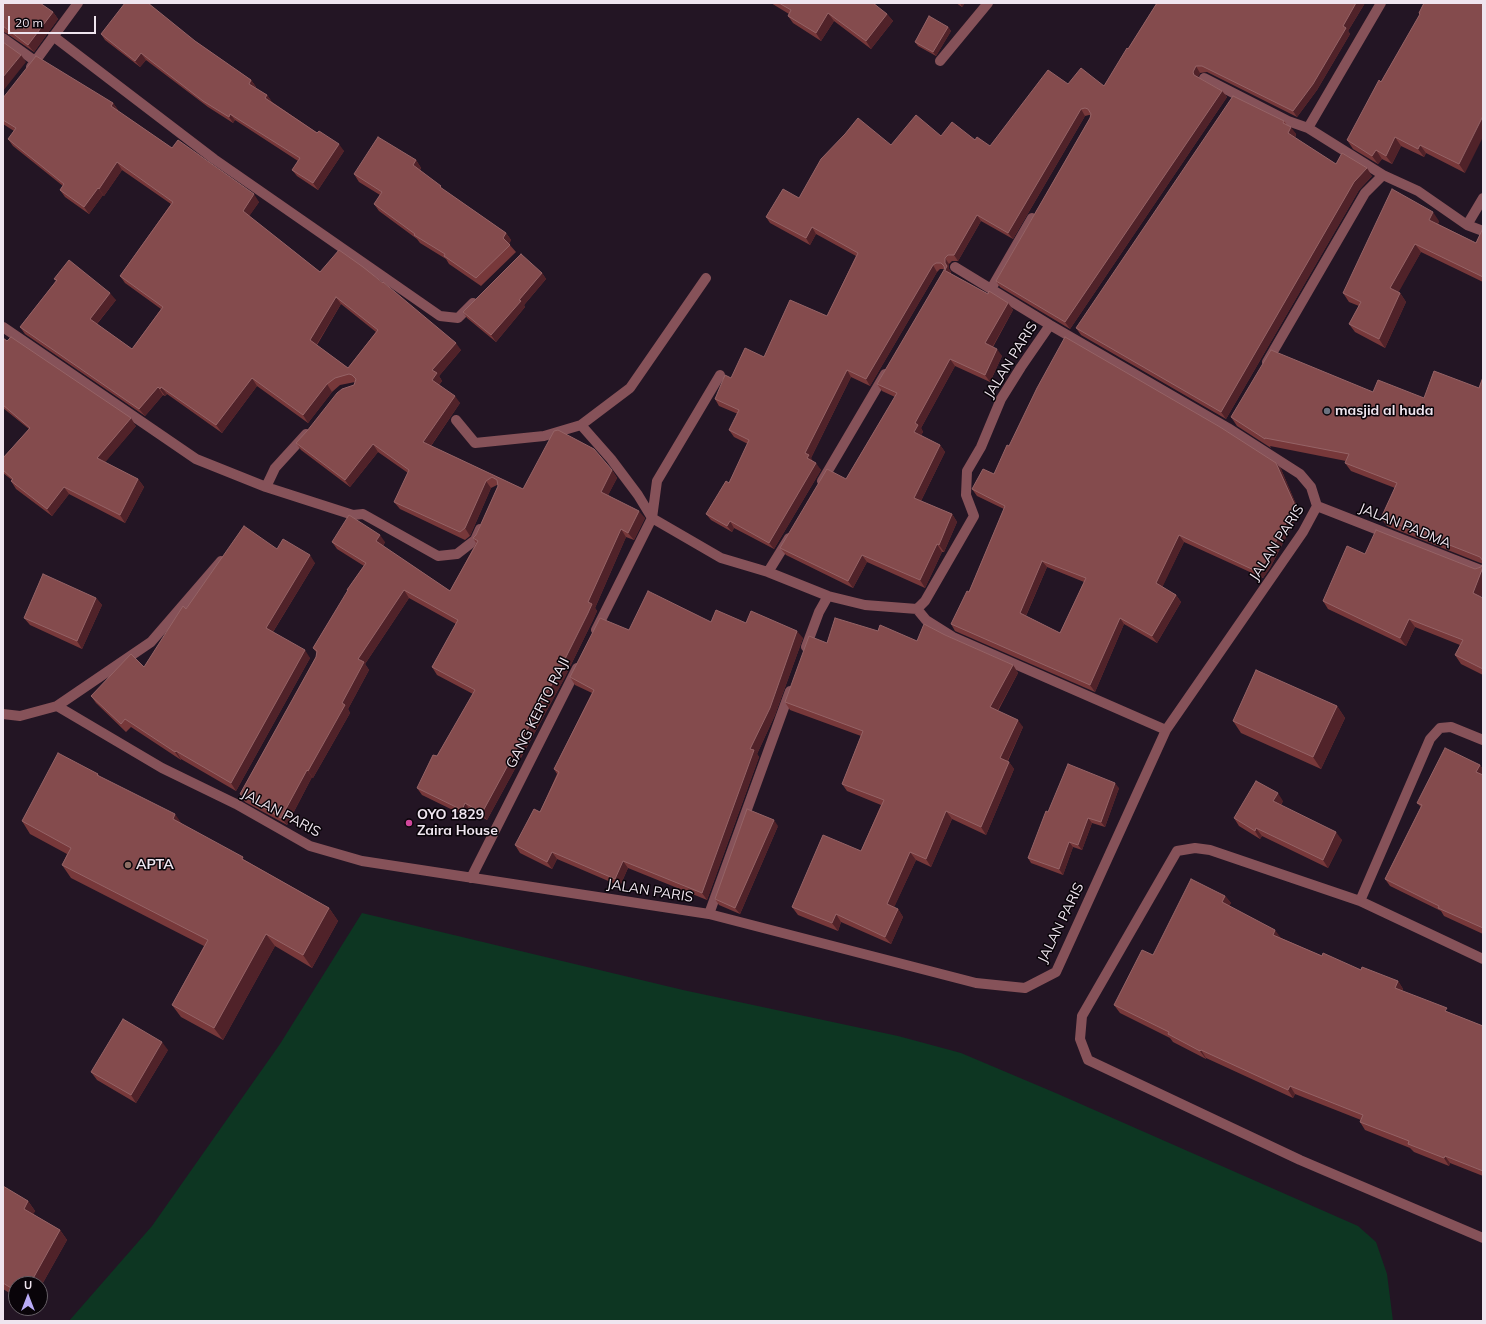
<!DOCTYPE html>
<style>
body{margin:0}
#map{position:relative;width:1486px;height:1324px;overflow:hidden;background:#231524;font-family:Mulish,sans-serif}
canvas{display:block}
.frame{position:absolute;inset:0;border:4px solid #efe5ef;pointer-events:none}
.north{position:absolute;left:8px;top:1276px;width:40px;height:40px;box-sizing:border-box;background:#090409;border:1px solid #655e65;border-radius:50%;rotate:0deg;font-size:11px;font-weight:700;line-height:16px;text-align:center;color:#efe5ef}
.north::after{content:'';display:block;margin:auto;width:14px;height:18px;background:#b9abf7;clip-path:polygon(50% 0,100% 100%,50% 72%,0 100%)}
.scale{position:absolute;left:8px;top:16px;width:88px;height:18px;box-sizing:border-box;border:2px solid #efe5ef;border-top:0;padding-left:5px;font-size:12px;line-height:14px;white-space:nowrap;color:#efe5ef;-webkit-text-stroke:3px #090409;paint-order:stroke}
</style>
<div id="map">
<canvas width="1486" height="1324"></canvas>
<div class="frame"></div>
<div class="north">U</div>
<div class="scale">20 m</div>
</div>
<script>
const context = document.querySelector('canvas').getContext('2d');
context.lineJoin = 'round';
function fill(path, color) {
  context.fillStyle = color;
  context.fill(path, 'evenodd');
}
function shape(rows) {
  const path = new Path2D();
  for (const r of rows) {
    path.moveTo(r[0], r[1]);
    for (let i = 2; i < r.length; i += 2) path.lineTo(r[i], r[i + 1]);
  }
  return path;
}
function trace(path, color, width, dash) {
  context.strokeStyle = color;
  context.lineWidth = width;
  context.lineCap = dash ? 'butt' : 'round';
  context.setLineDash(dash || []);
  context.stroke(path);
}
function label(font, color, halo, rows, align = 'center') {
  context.font = font + ' Mulish,sans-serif';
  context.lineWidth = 3;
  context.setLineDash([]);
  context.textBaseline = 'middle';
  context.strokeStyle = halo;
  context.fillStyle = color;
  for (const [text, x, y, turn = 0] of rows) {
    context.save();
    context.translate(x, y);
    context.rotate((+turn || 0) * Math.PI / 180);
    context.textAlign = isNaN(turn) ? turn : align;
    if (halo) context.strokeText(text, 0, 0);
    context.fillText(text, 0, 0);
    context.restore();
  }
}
fill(shape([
 [362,913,683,990,898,1036,961,1053,1058,1094,1358,1226,1376,1242,1387,1274,1393,1321,69,1321,152,1226,280,1044]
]), '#0d3622');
trace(shape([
 [53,36,214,159,440,316,458,318,473,303],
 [3,38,35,61],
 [940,61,988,3],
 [31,67,78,3],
 [1204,78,1288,121,1308,128,1383,175],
 [1308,128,1381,3],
 [1467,225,1483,198],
 [991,289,1032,218],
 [1050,325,1021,367,1001,399,981,447,967,471,966,495,974,516,925,601,917,609,926,620,953,637,1166,730],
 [3,327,196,459,266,487,353,515,363,514,438,556,457,554,475,540,480,529],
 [1267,362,1365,193,1383,175,1418,191,1467,225,1483,231],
 [456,420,475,443,544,436,581,425,611,459,638,495,652,518,721,558,768,572,828,596,865,605,917,609],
 [581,425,630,388,706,278],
 [822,481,885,374],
 [266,487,275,468,306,434],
 [1317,506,1483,571],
 [768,572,789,538],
 [596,630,652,518,657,481,720,375],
 [806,647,819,612,828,596],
 [57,706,151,642,221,561],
 [3,714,20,716,57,706,162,768,236,804,310,846,362,861,709,914,976,983,1025,988,1056,972,1166,730,1303,532,1317,506,1311,487,1300,474,1228,428,1050,325,955,267],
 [471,878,577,668],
 [1360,901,1430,739,1440,728,1451,727,1483,740],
 [709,914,790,691],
 [1483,959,1360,901,1210,850,1195,848,1177,851,1082,1016,1080,1039,1088,1060,1300,1160,1483,1238]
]), '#865259', 10);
fill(shape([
 [3,3,53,12,58,19,34,52,6,33,3,32],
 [771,3,873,3,887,14,893,21,871,49,834,21,821,41,793,23,788,16,789,14],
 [956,3,965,3,962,7],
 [1157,3,1365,3,1348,31,1350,34,1317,90,1297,117,1207,72,1200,73,1198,77,1222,91,1227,97,1070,329,1000,287,996,281,1090,118,1091,115,1089,115,1085,116,1013,239,981,221,958,261,952,261,949,264,949,269,951,272,951,274,988,294,1008,303,1013,310,993,347,1002,356,990,382,955,366,921,428,923,432,921,435,940,445,945,452,921,501,952,514,957,522,944,552,942,552,925,588,867,562,853,588,786,555,780,548,846,479,895,397,882,391,877,384,945,270,945,269,940,269,937,272,870,386,851,377,811,458,813,462,821,470,774,549,734,528,732,532,711,520,706,514,729,483,748,444,734,437,729,430,738,414,719,406,715,399,731,378,827,316,856,256,816,234,810,245,770,223,766,217,891,145,941,136,975,140,990,146,1068,84,1104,86,1128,49],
 [1424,3,1465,173,1426,153,1424,157,1401,146,1392,164,1382,159,1378,164,1353,149,1347,140,1420,15,1419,13],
 [948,27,951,31,936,56,918,46,915,42],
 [101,34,195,41,251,80,256,87,255,88,267,95,272,102,344,151,318,190,297,176,292,170,298,161,235,120,233,123,208,107,146,60,140,67,105,40],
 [3,98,113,103,118,110,118,111,172,148,259,202,249,216,320,272,461,350,439,376,442,381,439,385,460,403,431,446,523,489,612,470,617,478,608,495,645,518,634,540,626,537,595,608,597,611,593,620,564,679,487,820,470,810,467,817,422,795,417,788,437,756,473,694,437,675,432,667,456,624,409,598,365,664,369,670,348,709,350,713,313,778,312,777,287,825,245,802,240,794,316,657,317,653,313,648,348,591,347,590,364,566,337,549,332,542,385,542,383,546,450,591,476,543,473,538,476,535,498,486,498,485,497,485,491,488,470,536,465,540,400,509,394,502,408,473,378,452,350,487,301,450,296,443,354,385,355,382,340,385,332,392,308,423,257,386,222,433,167,394,165,396,163,395,145,416,25,334,20,327,56,281,54,279,116,300,97,324,132,349,161,309,125,283,120,276,171,204,122,170,104,196,103,195,89,214,65,197,60,190,63,186,13,146,8,139,14,131,3,124],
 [341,304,376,332,348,368,317,345],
 [1284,121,1287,125,1296,134,1295,138,1336,164,1372,176,1359,190,1226,419,1081,335,1076,328],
 [416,160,421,168,420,170,444,190,506,233,511,240,509,244,516,252,481,286,449,264,446,259,420,243,417,239,379,211,374,204,380,195,359,182,354,174],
 [1439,221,1438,224,1476,243,1483,228,1483,282,1421,252,1398,292,1400,293,1406,302,1385,348,1355,332,1349,324,1359,306,1349,302,1343,293],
 [542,273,546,279,524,305,525,307,496,342,467,318,463,312],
 [3,338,136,426,105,462,138,479,144,487,125,523,69,494,52,516,16,489,11,481,12,480,3,473,3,458,29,429,3,408],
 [1483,377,1483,591,1481,597,1483,598,1483,675,1461,664,1455,655,1460,645,1415,627,1406,646,1328,609,1323,601,1365,554,1475,569,1481,567,1483,564,1387,526,1381,518,1395,488,1351,471,1345,463,1346,461,1270,446,1271,448,1237,426,1231,417,1373,392,1424,398,1479,388],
 [1009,446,1276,463,1281,469,1298,509,1298,514,1270,568,1263,578,1184,542,1162,587,1176,595,1181,602,1157,643,1124,624,1095,692,955,631,951,624,969,592,1004,509,977,496,972,489,994,474],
 [1047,567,1084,582,1060,633,1026,616],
 [277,549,315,563,273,632,310,658,236,791,181,759,181,760,131,727,126,732,96,703,91,696,144,667,186,609],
 [96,598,102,605,82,649,30,625,24,618],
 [711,622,746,623,803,638,775,715,757,754,759,757,707,900,628,868,620,886,557,859,552,869,520,853,515,845,540,812,557,774,554,769,592,693,575,685,570,677,629,630],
 [878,631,917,641,945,635,1013,665,1018,673,998,711,1023,727,1008,761,1014,769,986,835,952,819,931,867,916,860,894,907,898,909,903,917,891,944,841,922,838,931,798,915,792,907,861,851,881,805,847,791,842,784,861,736,790,710,785,702,827,643],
 [1337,706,1345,718,1321,769,1241,733,1233,721],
 [1480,765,1483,770,1483,934,1444,916,1441,911,1390,886,1385,879,1421,807,1417,803],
 [98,774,99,776,183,825,329,908,338,921,312,968,275,946,223,1040,181,1017,172,1005,204,946,71,878,62,865,67,854,30,834,22,821],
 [1119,788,1105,827,1092,823,1082,850,1073,847,1063,875,1031,863,1028,858,1048,812],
 [1283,801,1281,805,1342,840,1328,868,1262,836,1260,839,1239,826,1234,818],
 [778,826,740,914,719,905,715,899],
 [1225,896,1231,903,1229,906,1281,938,1322,956,1361,970,1398,981,1403,989,1402,991,1450,1013,1483,1026,1483,1176,1450,1163,1449,1166,1414,1152,1410,1148,1365,1130,1360,1122,1361,1120,1295,1094,1293,1098,1206,1058,1206,1059,1173,1042,1170,1038,1120,1013,1114,1005,1153,955],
 [168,1050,136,1103,97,1080,91,1072],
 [3,1186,28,1201,35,1211,33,1214,60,1230,67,1240,40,1288,40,1284,16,1284,16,1297,3,1289]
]), '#77383a');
fill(shape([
 [960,3,965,3,962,7],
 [1356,3,1365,3,1348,31,1350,34,1317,90,1297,117,1293,111],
 [53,12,58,19,34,52,28,45],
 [828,13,834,21,821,41,816,33],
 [887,14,893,21,871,49,866,41],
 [948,27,951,31,936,56,933,52],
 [141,53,146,60,140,67,135,61],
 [21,55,26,62,3,91,3,77],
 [1196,66,1200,73,1198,78,1194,75,1193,72],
 [251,80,256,87,254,91,249,84],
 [1222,91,1227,97,1070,329,1065,322],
 [267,95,272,102,270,105,265,98],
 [113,103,118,110,116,113,111,106],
 [1081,109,1085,116,1013,239,1008,233],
 [230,114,235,120,233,123,229,117],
 [1483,116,1483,137,1465,173,1459,164],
 [1291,127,1296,134,1293,141,1288,133],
 [1395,137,1401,146,1392,164,1386,156],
 [339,144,344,151,318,190,313,183],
 [1420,145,1426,153,1424,157,1418,149],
 [1376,150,1382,159,1378,164,1372,156],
 [416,160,421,168,418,172,413,165],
 [117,162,122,170,104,196,99,189],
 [1367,168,1372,176,1359,190,1226,419,1221,412,1354,182],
 [98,188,103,195,89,214,84,207],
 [254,194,259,202,248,218,243,211],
 [1433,212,1439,221,1435,228,1429,220],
 [977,215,981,221,958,261,954,255],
 [812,227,816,234,810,245,806,238],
 [506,233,511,240,508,246,503,238],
 [1415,244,1421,252,1396,297,1390,288],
 [945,258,949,264,949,269,951,272,949,276,945,270],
 [933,265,937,272,870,386,866,379],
 [542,273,546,279,524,305,525,307,496,342,491,335,519,300],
 [110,293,116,300,95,326,90,319],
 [1400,293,1406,302,1385,348,1379,339],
 [336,297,341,304,315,347,310,340],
 [1008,303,1013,310,990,351,985,343],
 [456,343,461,350,439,376,442,381,437,387,432,380,432,370],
 [997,349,1002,356,990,382,985,375],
 [950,359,955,366,921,428,923,432,919,439,914,432,915,423],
 [847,370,851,377,811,458,813,462,807,458,805,453],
 [252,378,257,386,222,433,216,425],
 [327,384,332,392,308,423,303,415],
 [158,387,163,395,145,416,139,409],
 [161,387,167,394,165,396,160,389],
 [455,396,460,403,428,450,423,442],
 [131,418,136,426,102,466,97,458],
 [373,444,378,452,350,487,345,480],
 [940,445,945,452,919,505,914,498],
 [816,463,821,470,774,549,769,543],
 [1276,463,1281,469,1298,509,1298,514,1270,568,1263,578,1258,572],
 [612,470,617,478,606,499,601,492],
 [138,479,144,487,125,523,120,515],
 [486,481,491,488,470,536,465,528],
 [64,487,69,494,52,516,47,509],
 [639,511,645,518,634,540,628,533],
 [952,514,957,522,944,552,939,545],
 [730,521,734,528,732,532,727,526],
 [621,529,626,537,595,608,597,611,593,620,564,679,487,820,482,813,588,602],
 [380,535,385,542,381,549,376,541],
 [1179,535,1184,542,1161,590,1156,583],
 [937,544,942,552,925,588,920,580],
 [310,555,315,563,271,635,266,628],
 [862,555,867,562,853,588,848,581],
 [1042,561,1047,567,1024,620,1020,613],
 [1483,567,1483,591,1479,602,1473,593],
 [404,590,409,598,365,664,369,670,348,709,350,713,313,778,308,771,342,703,358,659],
 [1176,595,1181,602,1157,643,1152,636],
 [96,598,102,605,82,649,77,641],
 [1120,618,1124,624,1095,692,1090,685],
 [1409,619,1415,627,1406,646,1400,638],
 [797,631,803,638,775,715,757,754,759,757,707,900,702,893,750,749],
 [305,650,310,658,236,791,231,783],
 [1013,665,1018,673,995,715,990,707],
 [1337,706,1345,718,1321,769,1313,757],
 [1018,720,1023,727,1005,766,1000,758],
 [176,751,181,759,181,760,175,752],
 [1009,762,1014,769,986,835,981,827],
 [1480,765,1483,770,1483,777,1476,772],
 [307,770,312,777,287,825,281,818],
 [1115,783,1119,788,1105,827,1101,822],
 [1278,793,1283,801,1278,809,1273,801],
 [465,803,470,810,467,817,462,810],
 [946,811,952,819,931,867,926,859],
 [175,814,184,827,173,819],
 [1088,818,1092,823,1082,850,1078,845],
 [774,820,778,826,740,914,735,908],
 [1256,828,1262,836,1260,839,1255,831],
 [1336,832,1342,840,1328,868,1323,860],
 [1069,842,1073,847,1063,875,1059,869],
 [552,852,557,859,552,869,547,862],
 [910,852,916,860,892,912,887,904],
 [623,861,628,868,620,886,615,879],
 [1225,896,1231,903,1227,910,1222,902],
 [329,908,338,921,312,968,303,955],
 [898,909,903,917,891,944,885,937],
 [836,914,841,922,838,931,832,923],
 [1275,930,1281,938,1273,935],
 [266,934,275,946,223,1040,214,1028],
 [1398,981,1403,989,1401,996,1395,988],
 [162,1042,168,1050,136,1103,131,1095],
 [1201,1050,1206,1058,1206,1059,1200,1051],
 [1290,1086,1295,1094,1293,1098,1288,1090],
 [1445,1156,1450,1163,1449,1166,1444,1158],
 [28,1201,35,1211,31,1219,24,1209],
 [60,1230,67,1240,40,1288,40,1284,30,1284]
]), '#502229');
const building = shape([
 [3,3,40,3,53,12,28,45,3,26,3,3],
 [125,3,148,3,195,41,251,80,249,84,267,95,265,98,317,133,319,131,339,144,313,183,292,170,300,158,230,114,229,117,203,101,141,53,135,61,101,34,125,3],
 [779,3,873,3,887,14,866,41,828,13,816,33,788,16,791,10,779,3],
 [1157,3,1356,3,1343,26,1346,28,1313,84,1293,111,1202,66,1196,66,1193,72,1194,75,1222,91,1065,322,996,281,1090,118,1091,114,1088,109,1085,108,1081,109,1008,233,977,215,954,255,948,255,945,258,945,263,947,266,945,270,944,266,941,263,936,263,933,265,866,379,847,370,805,453,809,455,807,458,816,463,769,543,730,521,727,526,706,514,726,481,729,483,749,440,729,430,739,410,715,399,725,375,731,378,745,348,764,357,790,300,827,316,858,253,812,227,806,238,766,217,783,189,799,198,821,159,845,134,858,118,891,145,916,115,941,136,952,122,975,140,977,137,990,146,1048,70,1068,84,1081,68,1104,86,1127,48,1128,49,1157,3],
 [1424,3,1483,3,1483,116,1459,164,1420,145,1418,149,1395,137,1386,156,1376,150,1372,156,1347,140,1379,80,1381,82,1420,14,1419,13,1424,3],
 [929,16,948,27,933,52,915,42,929,16],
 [3,42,21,55,3,77,3,42],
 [36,56,113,103,111,106,172,148,178,140,254,194,243,211,320,272,339,250,363,267,383,283,383,282,456,343,432,370,437,373,432,380,455,396,423,442,523,489,554,431,558,430,594,449,612,470,601,492,639,511,628,533,621,529,588,602,592,604,588,613,559,671,482,813,465,803,462,810,417,788,433,755,437,756,475,690,432,667,458,620,404,590,358,659,364,662,342,703,345,705,308,771,307,770,281,818,240,794,316,657,317,651,313,648,348,590,347,590,366,563,332,542,349,515,380,535,376,541,450,591,478,541,473,538,476,535,498,486,497,480,492,477,486,481,465,528,460,532,394,502,409,470,373,444,345,480,296,443,307,431,337,393,342,389,354,385,356,379,352,375,349,374,335,378,327,384,303,415,252,378,216,425,161,387,160,389,158,387,139,409,20,327,57,280,54,279,69,260,110,293,90,319,132,349,163,307,120,276,173,202,117,162,99,189,98,188,84,207,60,190,64,184,8,139,16,128,3,120,3,98,36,56],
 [336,297,378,330,348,368,310,340,336,297],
 [1233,96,1284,121,1283,123,1291,127,1288,133,1336,164,1342,153,1367,168,1354,182,1221,412,1076,328,1233,96],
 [378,137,416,160,413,165,441,186,440,187,506,233,503,238,510,245,476,278,444,256,445,254,414,235,415,234,374,204,382,192,354,174,378,137],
 [1392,189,1433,212,1429,220,1476,243,1483,228,1483,277,1415,244,1390,288,1400,293,1379,339,1349,324,1361,302,1343,293,1392,189],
 [521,254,542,273,519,300,521,301,491,335,463,312,521,254],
 [944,270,988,294,989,291,1008,303,985,343,997,349,985,375,950,359,915,423,918,425,914,432,940,445,914,498,952,514,939,545,937,544,920,580,862,555,848,581,780,548,827,469,846,479,897,393,877,384,944,270],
 [11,337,131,418,97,458,138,479,120,515,64,487,47,509,11,481,13,479,3,470,3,458,30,428,3,405,3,338,7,341,11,337],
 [1065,337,1220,427,1276,463,1294,503,1294,508,1265,562,1258,572,1179,535,1156,583,1176,595,1152,636,1120,618,1090,685,951,624,967,591,969,592,1005,506,972,489,983,469,994,474,1007,445,1009,446,1037,388,1065,337],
 [1042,561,1086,578,1060,633,1020,613,1042,561],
 [1271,350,1373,392,1378,380,1424,398,1434,371,1479,388,1483,377,1483,561,1480,557,1381,518,1397,483,1345,463,1349,454,1265,438,1265,439,1231,417,1271,350],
 [244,526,277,549,283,539,310,555,266,628,305,650,231,783,176,751,175,752,125,719,121,724,91,696,131,654,144,667,183,606,186,609,244,526],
 [1376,530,1475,569,1481,567,1483,563,1483,567,1473,593,1483,598,1483,669,1455,655,1463,640,1409,619,1400,638,1323,601,1347,546,1365,554,1376,530],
 [43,574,96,598,77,641,24,618,43,574],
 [648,591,711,622,716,610,746,623,751,611,797,631,770,708,750,749,754,750,702,893,623,861,615,879,552,852,547,862,515,845,534,809,540,812,559,772,554,769,594,690,570,677,600,618,629,630,648,591],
 [835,618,878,631,880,625,917,641,924,624,945,635,1013,665,990,707,1018,720,1000,758,1009,762,981,827,946,811,926,859,910,852,887,904,898,909,885,937,836,914,832,923,792,907,823,835,861,851,884,800,842,784,863,731,785,702,809,636,827,643,835,618],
 [1256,670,1337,706,1313,757,1233,721,1256,670],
 [1445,748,1480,765,1476,772,1483,775,1483,928,1438,908,1439,906,1385,879,1422,805,1417,803,1445,748],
 [58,753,98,774,97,775,175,814,173,819,243,857,242,859,329,908,303,955,266,934,214,1028,172,1005,208,940,62,865,71,848,22,821,58,753],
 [1068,764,1115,783,1101,822,1088,818,1078,845,1069,842,1059,869,1028,858,1046,811,1048,812,1068,764],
 [1256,781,1278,793,1273,801,1336,832,1323,860,1256,828,1255,831,1234,818,1256,781],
 [747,809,774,820,735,908,715,899,747,809],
 [1191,879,1225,896,1222,902,1275,930,1273,935,1322,956,1323,953,1361,970,1362,967,1398,981,1395,988,1447,1008,1445,1011,1483,1026,1483,1171,1445,1156,1444,1158,1408,1144,1409,1141,1360,1122,1363,1115,1290,1086,1288,1090,1201,1050,1200,1051,1168,1034,1169,1032,1114,1005,1142,950,1153,955,1191,879],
 [123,1019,162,1042,131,1095,91,1072,123,1019],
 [3,1186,28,1201,24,1209,60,1230,30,1284,16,1284,16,1291,3,1283,3,1186]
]);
fill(building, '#844b4d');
trace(building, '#956366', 1);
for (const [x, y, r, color] of [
 [1327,411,4,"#6b7280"],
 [409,823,4,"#d1479c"],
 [128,865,4,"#8d6e63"]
]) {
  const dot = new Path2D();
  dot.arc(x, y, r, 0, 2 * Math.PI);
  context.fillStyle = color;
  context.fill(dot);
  trace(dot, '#090409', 1.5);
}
label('14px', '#efe5ef', '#090409', [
 ["JALAN PARIS",1011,360,-58],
 ["JALAN PADMA",1405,526,22],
 ["JALAN PARIS",1277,543,-57],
 ["GANG KERTO RAJI",538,713,-63],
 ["JALAN PARIS",281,813,28],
 ["JALAN PARIS",650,891,9],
 ["JALAN PARIS",1061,923,-64]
]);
label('bold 14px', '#efe5ef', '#090409', [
 ["masjid al huda",1335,411],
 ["OYO 1829",417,815],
 ["Zaira House",417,831],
 ["APTA",136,865]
], 'left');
</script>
